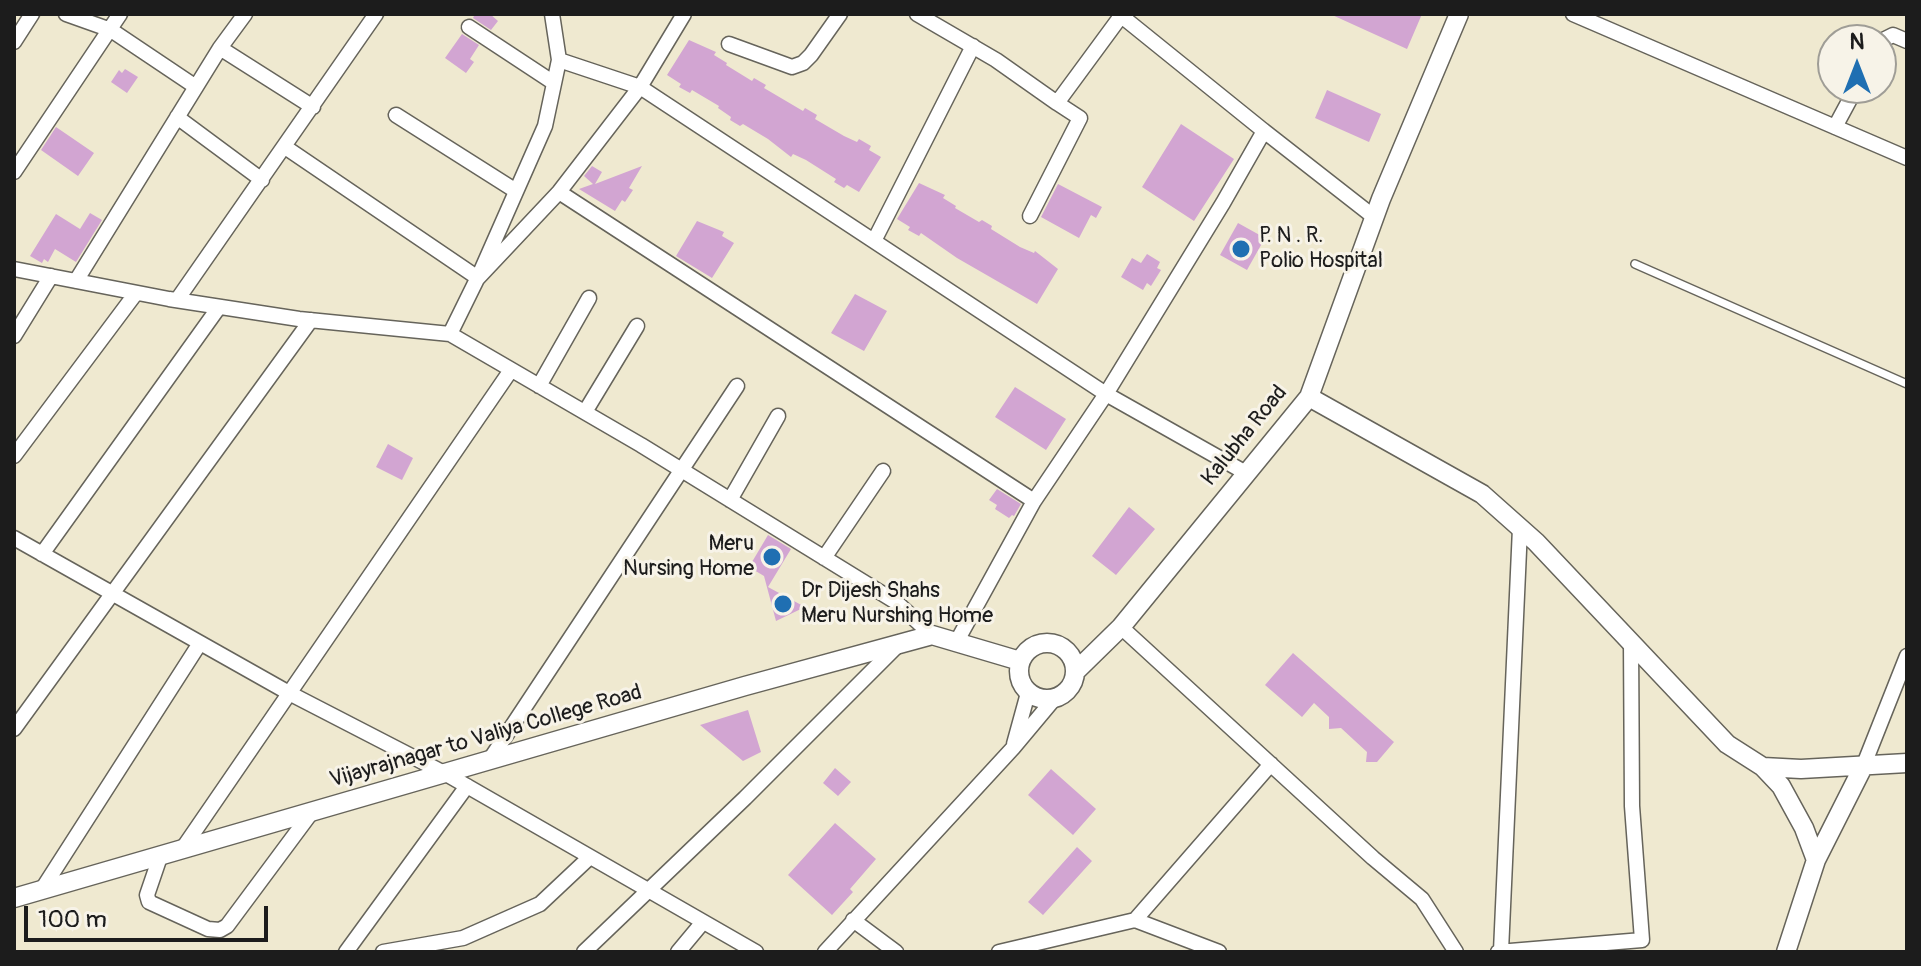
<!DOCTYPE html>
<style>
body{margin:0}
#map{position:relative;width:1921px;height:966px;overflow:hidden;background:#efe9d0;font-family:Pangolin,sans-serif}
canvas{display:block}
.frame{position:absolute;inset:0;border:16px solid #1c1c1c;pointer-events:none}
.north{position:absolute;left:1817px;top:24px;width:80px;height:80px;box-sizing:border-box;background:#f7f3e8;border:2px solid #9f9d96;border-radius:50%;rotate:0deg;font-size:22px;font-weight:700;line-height:32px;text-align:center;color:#1c1c1c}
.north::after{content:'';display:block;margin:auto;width:28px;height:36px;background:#1f6fb2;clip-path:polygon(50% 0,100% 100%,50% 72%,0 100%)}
.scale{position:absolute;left:24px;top:906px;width:244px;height:36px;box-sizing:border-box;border:4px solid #1c1c1c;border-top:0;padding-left:10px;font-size:24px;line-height:28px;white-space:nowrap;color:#1c1c1c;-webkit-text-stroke:6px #f7f3e8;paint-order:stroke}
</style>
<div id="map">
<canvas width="1921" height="966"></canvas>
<div class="frame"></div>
<div class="north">N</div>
<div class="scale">100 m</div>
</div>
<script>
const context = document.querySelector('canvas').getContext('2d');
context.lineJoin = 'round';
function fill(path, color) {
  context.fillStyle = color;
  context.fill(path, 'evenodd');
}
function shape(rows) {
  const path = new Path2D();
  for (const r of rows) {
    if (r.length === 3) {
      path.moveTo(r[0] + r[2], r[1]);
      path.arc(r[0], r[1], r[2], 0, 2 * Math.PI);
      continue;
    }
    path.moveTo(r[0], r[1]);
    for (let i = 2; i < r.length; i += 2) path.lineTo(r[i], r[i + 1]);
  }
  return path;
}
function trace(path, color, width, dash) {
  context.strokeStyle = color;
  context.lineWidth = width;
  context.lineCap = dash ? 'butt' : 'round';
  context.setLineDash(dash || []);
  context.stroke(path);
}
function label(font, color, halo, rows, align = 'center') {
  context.font = font + ' Pangolin,sans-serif';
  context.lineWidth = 6;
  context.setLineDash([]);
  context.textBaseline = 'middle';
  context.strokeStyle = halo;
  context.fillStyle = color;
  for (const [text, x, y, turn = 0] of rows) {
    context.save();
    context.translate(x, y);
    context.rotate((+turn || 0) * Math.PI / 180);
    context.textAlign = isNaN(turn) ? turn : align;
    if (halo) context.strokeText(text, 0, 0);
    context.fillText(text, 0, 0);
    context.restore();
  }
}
fill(shape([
 [475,14,490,14,498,21,491,30,473,18],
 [1330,14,1422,14,1407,49],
 [462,34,479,45,470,59,474,62,466,73,445,58],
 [689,40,716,52,714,55,727,63,726,65,752,81,754,78,766,85,764,88,803,111,805,108,817,115,815,119,844,136,857,142,859,139,871,146,869,150,881,157,859,192,847,185,844,188,834,182,836,179,806,160,793,154,791,157,768,139,743,124,740,126,730,120,731,117,718,108,719,106,692,90,690,93,679,87,681,84,667,75],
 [125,69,138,77,127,93,111,82,119,70,122,73],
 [1327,90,1381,114,1369,142,1315,118],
 [1181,124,1234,159,1194,221,1142,187],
 [56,127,94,153,78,176,41,150],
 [592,166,602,172,595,184,642,166,629,188,633,190,625,202,622,200,615,211,579,189,593,184,584,176],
 [919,183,945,195,943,198,956,206,955,208,979,222,982,220,992,226,991,229,1020,247,1034,253,1035,251,1058,269,1037,304,957,258,921,233,919,236,908,230,910,227,897,219],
 [1058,184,1102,207,1096,218,1091,215,1079,238,1041,217],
 [90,213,102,220,76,262,55,249,48,262,44,259,42,263,30,256,56,214,80,229],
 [697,221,724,232,722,236,734,243,712,278,676,256],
 [1238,223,1265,238,1247,270,1220,255],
 [1147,254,1160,262,1157,268,1161,270,1151,286,1147,283,1143,290,1121,277,1132,258,1141,263],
 [855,294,887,311,864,351,831,333],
 [1015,387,1066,419,1046,450,995,417],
 [388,444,413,458,402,480,376,467],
 [997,489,1021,504,1014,516,1012,515,1009,518,995,509,997,505,989,500],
 [1129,507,1155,529,1116,575,1092,556],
 [768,535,791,549,768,587,805,607,776,621,764,576,749,567],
 [1293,653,1394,742,1377,762,1366,762,1367,752,1341,728,1329,729,1329,717,1314,703,1302,717,1265,685],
 [748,710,761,752,743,761,700,725],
 [835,768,851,782,838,796,823,783],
 [1051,769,1096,809,1073,835,1028,795],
 [835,823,876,859,850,889,853,892,832,915,788,875],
 [1077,847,1092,861,1043,915,1028,902]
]), '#d2a5d2');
const service = shape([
 [1635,264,1907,384]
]);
const minor = shape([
 [66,14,111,30,196,87],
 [917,14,996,60,1057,103],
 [1119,14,1264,131],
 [1573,14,1907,158],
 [469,27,554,83],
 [1881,41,1893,35,1907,41],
 [14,42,32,14],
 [729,44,792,67,803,63,811,55,840,14],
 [220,48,313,107],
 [559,60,640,87,1106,394,1246,473],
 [396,115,516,191],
 [177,117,262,180],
 [1835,127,1856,88],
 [285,147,478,278,559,192,640,87,684,14],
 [14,172,120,14],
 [559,192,1034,501],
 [1030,216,1080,118,1057,103,1121,16],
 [874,241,973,46],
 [14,269,169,299,299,319,450,334,641,445,896,602,932,635],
 [76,281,220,48,245,14],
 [177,300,376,14],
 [450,334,481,271,545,126,559,60,552,14],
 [14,336,51,276],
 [539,386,589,298],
 [585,412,637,326],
 [14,456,136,293],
 [730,500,778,416],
 [14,538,289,693,446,774,756,952],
 [42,554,219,307],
 [824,558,883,471],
 [1121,627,1373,858,1422,899,1456,952],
 [957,641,1034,501,1106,394,1223,203,1264,131,1374,217],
 [14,729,311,320],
 [1014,744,1028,693],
 [489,761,737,386],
 [1863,767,1907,656],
 [181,851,511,370],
 [160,857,147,895,149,902,208,929,220,930,227,926,311,813],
 [41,891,200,643],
 [853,920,896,952],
 [1135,920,1219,952],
 [1501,951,1520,528],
 [346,952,467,786],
 [383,952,463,938,540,904,590,857],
 [584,952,745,798,898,645],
 [678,952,703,922],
 [825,952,1013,748,1054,699],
 [999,952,1135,920,1271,764],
 [1498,952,1642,940,1632,806,1631,641]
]);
const tertiary = shape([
 [1309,397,1482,494,1536,542,1727,744,1763,767,1781,786,1804,828,1816,860,1786,952],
 [1047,671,28],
 [1075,672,1121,627,1309,397,1381,199,1459,14],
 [1763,767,1801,769,1907,763],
 [1816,860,1863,767],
 [14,898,745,686,932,635,1020,661]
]);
trace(service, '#66645b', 10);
trace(minor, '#66645b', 17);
trace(tertiary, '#66645b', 21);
trace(service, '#fff', 7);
trace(minor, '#fff', 14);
trace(tertiary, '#fff', 18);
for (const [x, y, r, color] of [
 [1241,249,10,"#1f6fb2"],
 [772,557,10,"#1f6fb2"],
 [783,604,10,"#1f6fb2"]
]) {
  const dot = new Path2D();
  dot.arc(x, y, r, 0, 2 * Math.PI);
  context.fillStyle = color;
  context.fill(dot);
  trace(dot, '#f7f3e8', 3);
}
label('22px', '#1c1c1c', '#f7f3e8', [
 ["P. N . R.",1259,236],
 ["Polio Hospital",1259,261],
 ["Meru",754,544,"right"],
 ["Nursing Home",754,569,"right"],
 ["Dr Dijesh Shahs",801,591],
 ["Meru Nurshing Home",801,616]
], 'left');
label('22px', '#1c1c1c', '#f7f3e8', [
 ["Kalubha Road",1245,436,-51],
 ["Vijayrajnagar to Valiya College Road",486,737,-16]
]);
</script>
